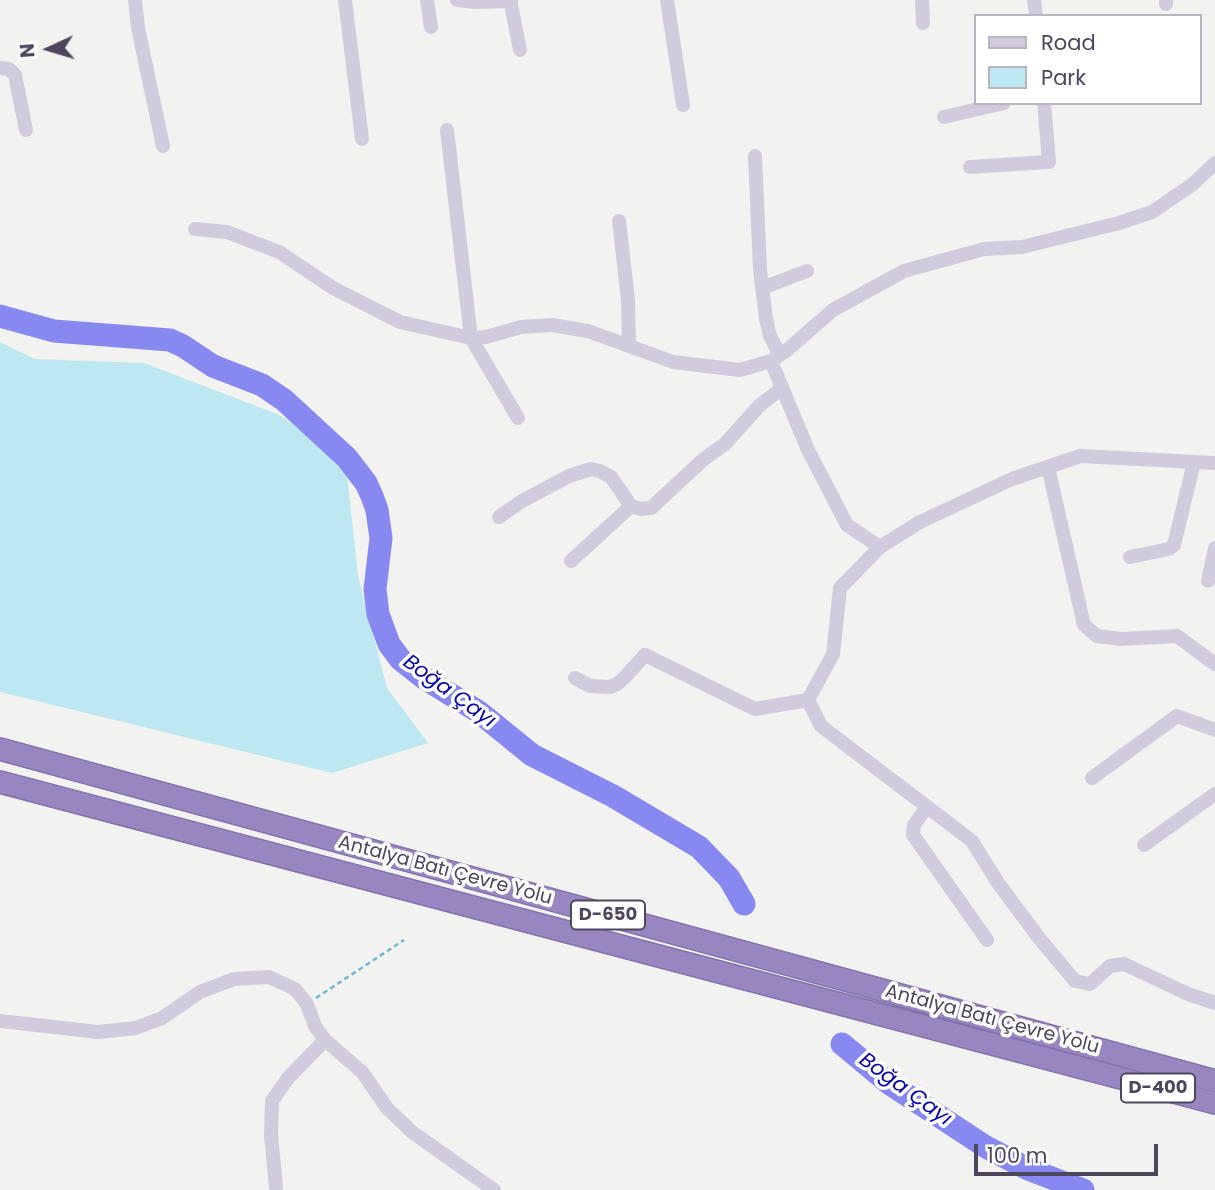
<!DOCTYPE html>
<meta charset="utf-8">
<style>
body{margin:0}
#map{position:relative;width:1215px;height:1190px;overflow:hidden;background:#f2f2f0;font-family:Poppins,sans-serif}
canvas{display:block}
.legend{position:absolute;left:974px;top:14px;width:228px;height:91px;box-sizing:border-box;background:#fff;border:2px solid #b8b5bf;margin:0;padding:9px 12px;list-style:none;font-size:21px;color:#4d475e}
.legend li{display:flex;align-items:center;gap:14px;height:35px}
.legend b{width:35px;border:2px solid #b8b5bf}
.north{position:absolute;left:14px;top:14px;width:70px;height:70px;-webkit-text-stroke:5px #fff;paint-order:stroke;rotate:266deg;font-size:19px;font-weight:700;line-height:28px;text-align:center;color:#4d475e}
.north::after{content:'';display:block;margin:auto;width:24px;height:32px;background:#4d475e;clip-path:polygon(50% 0,100% 100%,50% 72%,0 100%)}
.scale{position:absolute;left:974px;top:1144px;width:184px;height:32px;box-sizing:border-box;border:4px solid #4d475e;border-top:0;padding-left:9px;font-size:21px;line-height:24px;white-space:nowrap;color:#4d475e;-webkit-text-stroke:5px #fff;paint-order:stroke}
</style>
<div id="map">
<canvas width="1215" height="1190"></canvas>
<ul class="legend">
<li><b style="height:9px;background:#d0ccdd"></b>Road</li>
<li><b style="height:19px;background:#bde8f1"></b>Park</li>
</ul>
<div class="north">N</div>
<div class="scale">100 m</div>
</div>
<script>
const context = document.querySelector('canvas').getContext('2d');
context.lineJoin = 'round';
function fill(path, color) {
  context.fillStyle = color;
  context.fill(path, 'evenodd');
}
function shape(rows) {
  const path = new Path2D();
  for (const r of rows) {
    path.moveTo(r[0], r[1]);
    for (let i = 2; i < r.length; i += 2) path.lineTo(r[i], r[i + 1]);
  }
  return path;
}
function trace(path, color, width, dash) {
  context.strokeStyle = color;
  context.lineWidth = width;
  context.lineCap = dash ? 'butt' : 'round';
  context.setLineDash(dash || []);
  context.stroke(path);
}
function label(font, color, halo, rows, align = 'center') {
  context.font = font + ' Poppins,sans-serif';
  context.lineWidth = 7;
  context.setLineDash([]);
  context.textBaseline = 'middle';
  context.strokeStyle = halo;
  context.fillStyle = color;
  for (const [text, x, y, turn = 0] of rows) {
    context.save();
    context.translate(x, y);
    context.rotate((+turn || 0) * Math.PI / 180);
    context.textAlign = isNaN(turn) ? turn : align;
    if (halo) context.strokeText(text, 0, 0);
    context.fillText(text, 0, 0);
    context.restore();
  }
}
fill(shape([
 [0,342,35,359,144,363,277,414,345,456,358,576,387,688,428,743,332,773,0,692]
]), '#bde8f1');
trace(shape([
 [0,316,54,331,170,340,183,346,213,366,262,385,284,400,347,458,366,483,372,496,377,510,381,538,375,589,378,614,389,644,400,659,424,678,479,712,532,755,613,796,699,847,729,878,744,904],
 [842,1044,890,1084,986,1147,1028,1169,1083,1190]
]), '#8889f0', 23);
const highway = shape([
 [0,749,1215,1081],
 [0,782,1215,1103]
]);
trace(highway, '#8371ac', 24);
trace(shape([
 [316,998,404,940]
]), '#73b5d1', 2.5, [5, 3.5]);
trace(shape([
 [135,0,138,28,163,146],
 [345,0,362,139],
 [427,0,431,27],
 [457,0,475,2,511,1],
 [510,0,520,50],
 [667,0,683,105],
 [922,0,923,23],
 [1034,0,1036,16],
 [1166,4,1166,0],
 [0,68,9,69,15,75,26,130],
 [944,117,1004,103],
 [447,130,471,338,518,418],
 [755,156,760,269,766,319,770,336,780,355],
 [970,167,1049,162,1044,103],
 [619,221,628,300,629,346],
 [195,229,227,232,279,252,333,288,400,322,471,338,486,337,521,327,552,325,588,331,673,362,740,370,771,361,786,351,833,310,904,271,984,249,1022,247,1119,223,1152,212,1193,184,1215,163],
 [762,288,807,271],
 [771,361,808,450,847,525,880,547],
 [1215,463,1080,456,1012,479,920,522,880,547,840,588,833,654,808,700,821,726,972,841,998,883,1039,938,1075,981,1090,984,1110,966,1124,964,1188,994,1215,1003],
 [1048,467,1084,625,1097,636,1121,639,1177,636,1215,664],
 [499,517,522,501,569,476,591,469,600,471,611,477,631,506,641,509,651,508,704,459,725,444,759,406,782,388],
 [1130,557,1169,549,1174,545,1194,462],
 [571,561,631,506],
 [1208,581,1215,548],
 [575,678,590,686,610,687,617,684,625,677,645,655,755,709,808,700],
 [1092,778,1177,716,1215,730],
 [927,807,914,825,913,835,987,940],
 [1144,845,1215,794],
 [0,1021,98,1032,136,1028,162,1018,200,992,234,979,269,977,295,989,307,1004,315,1026,325,1040,362,1072,387,1108,412,1132,494,1190],
 [276,1187,271,1135,272,1101,288,1078,325,1040]
]), '#d0ccdd', 14);
trace(highway, '#9786c0', 21);
for (const [x, y, w] of [
 [608,915,74],
 [1158,1088,74]
]) {
  const box = new Path2D();
  box.roundRect(x - w / 2, y - 14.5, w, 29, 5);
  context.fillStyle = '#fff';
  context.fill(box);
  trace(box, '#4d475e', 2);
}
label('bold 18px', '#4d475e', null, [
 ["D-650",608,915],
 ["D-400",1158,1088]
]);
label('19px', '#4d475e', '#fff', [
 ["Antalya Batı Çevre Yolu",445,871,15],
 ["Antalya Batı Çevre Yolu",992,1020,15]
]);
label('italic 21px', '#0707b1', '#fff', [
 ["Boğa Çayı",449,692,36],
 ["Boğa Çayı",905,1090,36]
]);
</script>
